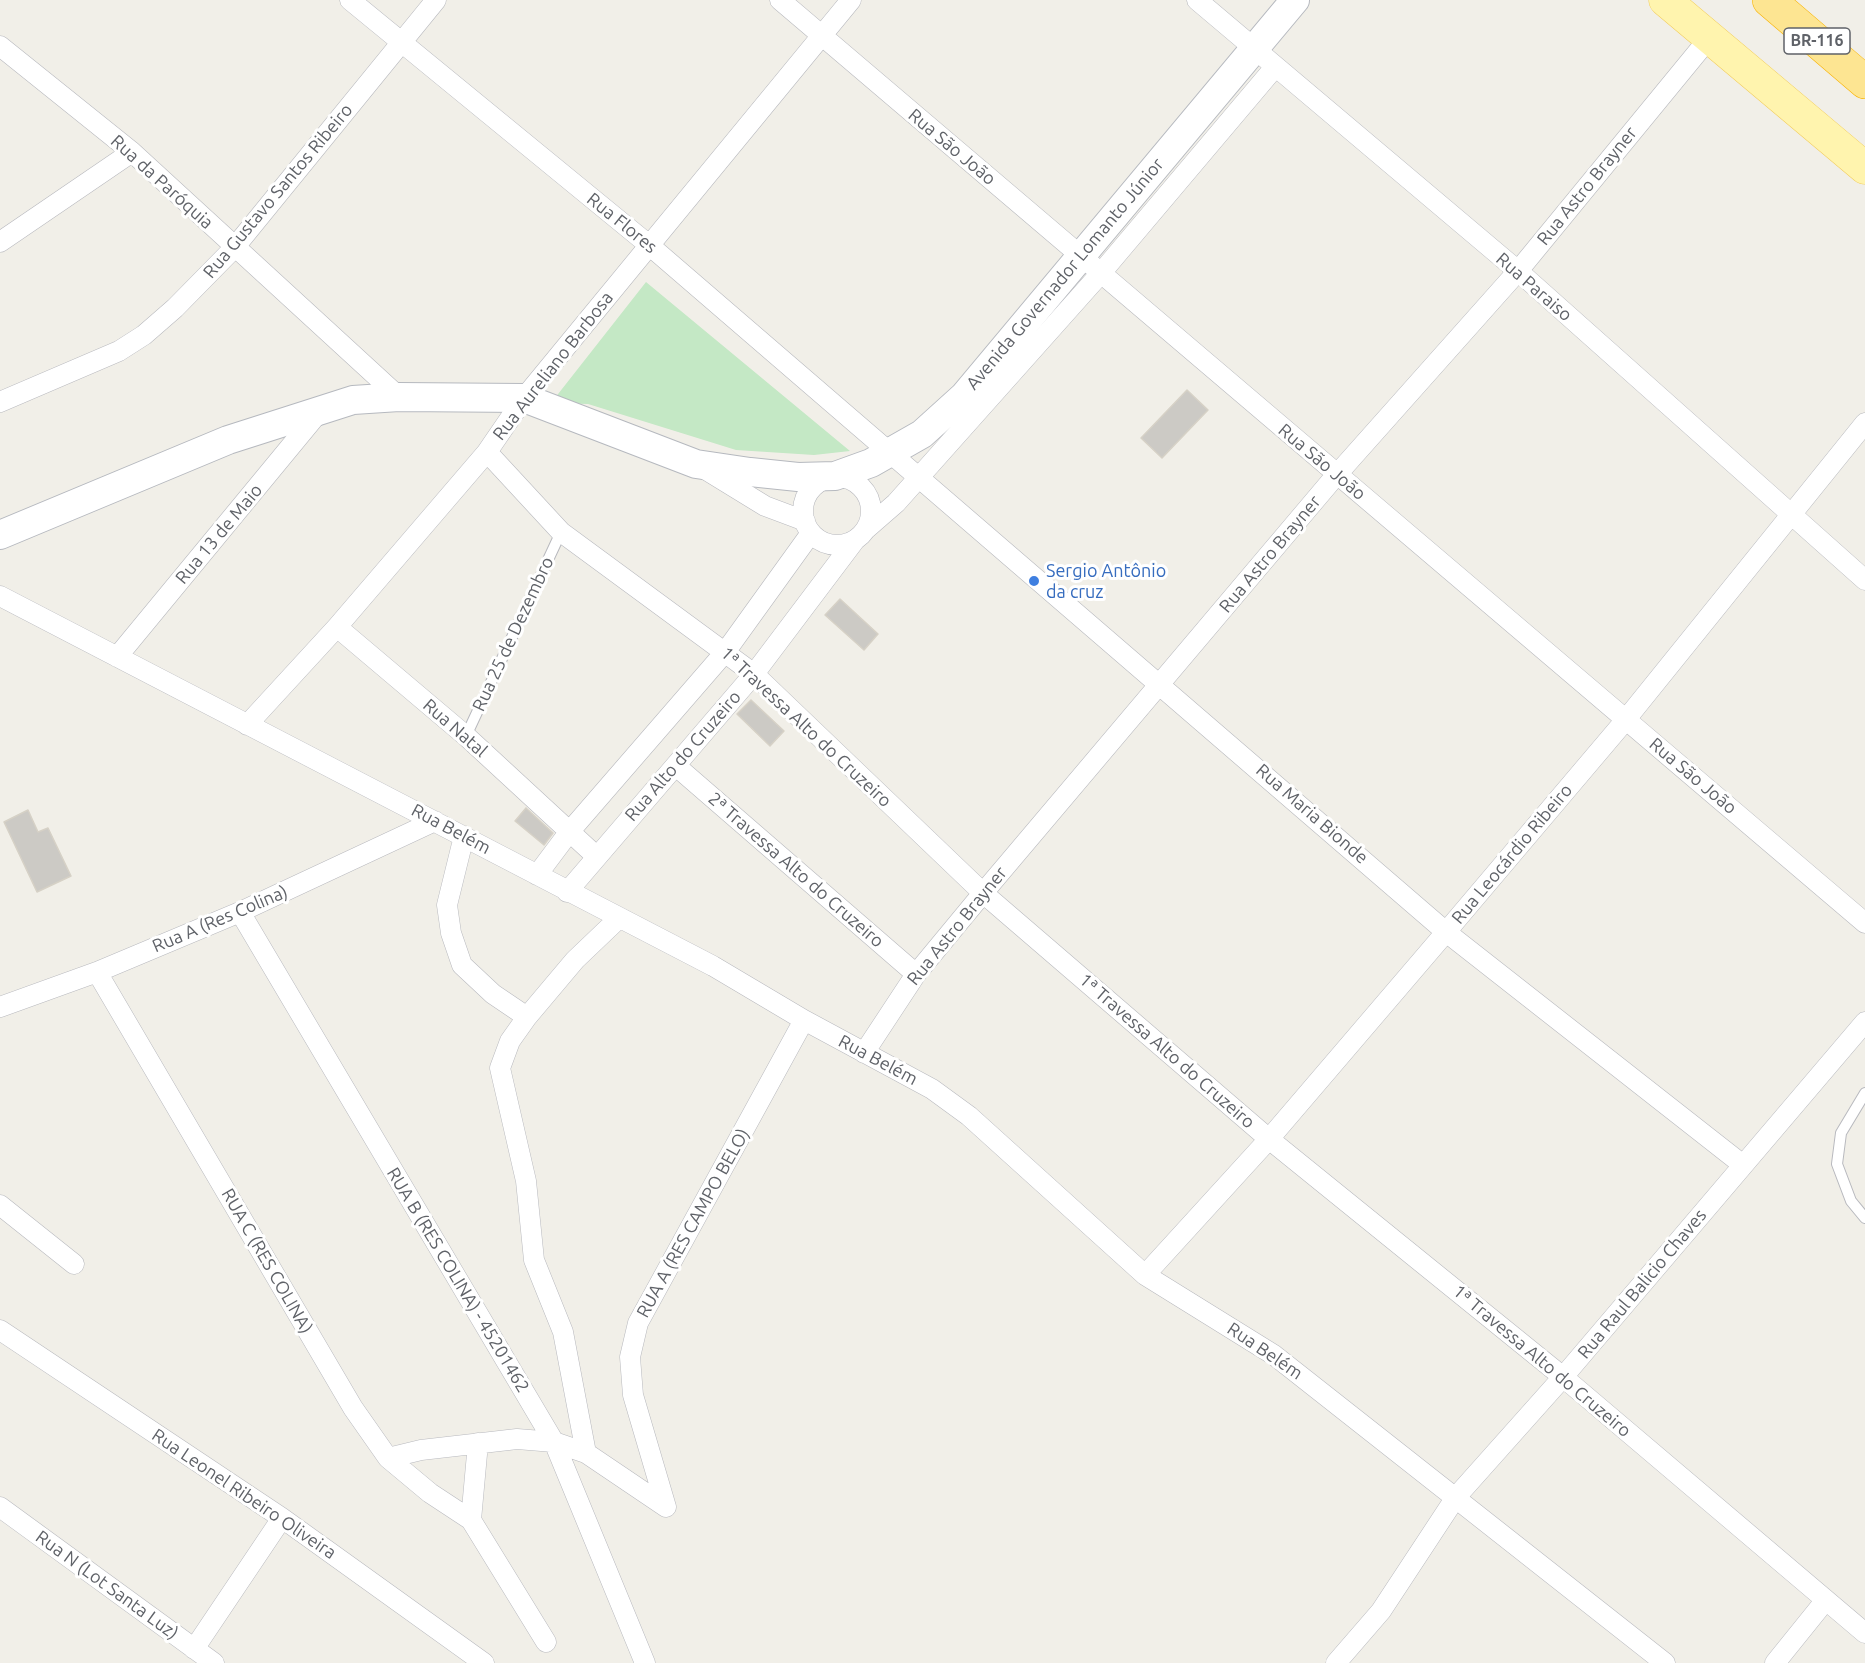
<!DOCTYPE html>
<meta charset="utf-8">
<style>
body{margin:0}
canvas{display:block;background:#f1efe8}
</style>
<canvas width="1865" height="1663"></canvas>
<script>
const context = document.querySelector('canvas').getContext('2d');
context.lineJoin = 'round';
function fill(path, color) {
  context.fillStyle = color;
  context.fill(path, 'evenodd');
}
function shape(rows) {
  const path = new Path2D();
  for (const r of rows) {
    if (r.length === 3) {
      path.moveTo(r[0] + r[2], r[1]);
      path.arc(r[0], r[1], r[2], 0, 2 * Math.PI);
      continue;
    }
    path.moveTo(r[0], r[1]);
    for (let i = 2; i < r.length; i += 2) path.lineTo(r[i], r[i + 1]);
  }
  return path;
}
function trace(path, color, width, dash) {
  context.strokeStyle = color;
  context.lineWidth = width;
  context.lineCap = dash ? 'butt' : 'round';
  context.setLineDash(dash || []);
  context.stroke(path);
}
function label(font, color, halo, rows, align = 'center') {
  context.font = font + ' Ubuntu,sans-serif';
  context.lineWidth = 6;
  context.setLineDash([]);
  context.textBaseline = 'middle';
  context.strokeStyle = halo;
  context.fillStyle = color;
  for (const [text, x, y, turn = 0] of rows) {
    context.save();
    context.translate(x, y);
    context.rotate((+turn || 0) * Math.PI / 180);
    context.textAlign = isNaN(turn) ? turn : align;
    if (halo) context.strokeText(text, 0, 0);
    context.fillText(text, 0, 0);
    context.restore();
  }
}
fill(shape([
 [646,282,850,451,814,455,736,450,588,404,551,403]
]), '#c4e8c5');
const building = shape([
 [1187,390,1208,410,1162,458,1141,438,1187,390],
 [840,599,878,634,864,650,825,615,840,599],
 [751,700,784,731,770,746,737,714,751,700],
 [526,808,553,833,544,845,515,821,526,808],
 [28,810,38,832,48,828,71,876,37,892,4,822,28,810]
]);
fill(building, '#cccac5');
trace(building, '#d6d1c6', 1.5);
const lane = shape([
 [466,736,561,532],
 [1865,1093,1841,1133,1837,1164,1851,1201,1865,1218]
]);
const street = shape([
 [350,0,649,245,1446,932,1743,1165],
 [780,0,1865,923],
 [1197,0,1518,271,1865,580],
 [0,46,132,152,399,397],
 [0,242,132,152],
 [0,402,119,351,144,335,175,308,234,248,436,0],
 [487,452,561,532,754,674,983,893,1269,1139,1563,1377,1865,1633],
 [703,468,765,506,805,521],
 [837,511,34],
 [865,530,896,503,1101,273,1275,67],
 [0,596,713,966,804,1020,932,1089,969,1116,1145,1275,1274,1355,1665,1663],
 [337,627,466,736,596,856],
 [117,657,319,412],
 [247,725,337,627,487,452,524,398,851,0],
 [676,766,916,974],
 [464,836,447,905,451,933,462,965,493,994,527,1017],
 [537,875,570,831,726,651,811,533],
 [567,892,754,674,855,540],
 [240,912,554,1442,645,1663],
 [97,972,353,1408,388,1458,430,1493,471,1520],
 [0,1007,97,972,240,912,435,821],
 [864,1053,916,974,983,893,1332,480,1518,271,1710,37],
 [0,1205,74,1264],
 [1145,1275,1269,1139,1446,932,1623,723,1865,423],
 [0,1330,282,1518,484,1663],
 [478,1443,471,1520,546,1642],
 [586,1453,563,1332,534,1260,526,1181,500,1068,510,1041,527,1017,575,960,618,919],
 [388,1458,421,1450,517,1439,554,1442,586,1453,666,1507],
 [0,1507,214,1663],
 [666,1507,633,1395,630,1357,638,1323,804,1020],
 [194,1649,282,1518],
 [1336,1663,1381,1611,1456,1497,1563,1377,1865,1022],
 [1775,1663,1825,1601]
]);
const secondary = shape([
 [0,535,228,440,353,400,399,397,524,398,696,464,750,472,798,477,835,476,871,463,922,434,964,396,1295,0]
]);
const primary = shape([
 [1665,0,1865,168]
]);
const highway = shape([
 [1769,0,1865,82]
]);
trace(lane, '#b8b9be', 12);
trace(street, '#b8b9be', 21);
trace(secondary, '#b6b9bf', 30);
trace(primary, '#f2cd5f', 33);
trace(highway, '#f8b200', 34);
trace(lane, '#fff', 10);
trace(street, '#fff', 20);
trace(secondary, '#fff', 28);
trace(primary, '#fff4ae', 32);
trace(highway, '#fde592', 33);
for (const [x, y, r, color] of [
 [1034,581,6,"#3f7fe0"]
]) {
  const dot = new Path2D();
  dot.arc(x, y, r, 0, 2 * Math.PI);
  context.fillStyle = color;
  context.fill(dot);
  trace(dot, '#fff', 2);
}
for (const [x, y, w] of [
 [1817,41,66]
]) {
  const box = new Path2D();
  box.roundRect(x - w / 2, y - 13, w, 26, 4.5);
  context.fillStyle = '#fff';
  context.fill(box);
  trace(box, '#5f6268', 1.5);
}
label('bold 16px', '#5f6268', null, [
 ["BR-116",1817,41]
]);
label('18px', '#5f6268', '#fff', [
 ["Rua São João",952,147,40],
 ["Rua da Paróquia",162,182,42],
 ["Rua Astro Brayner",1587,186,-51],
 ["Rua Gustavo Santos Ribeiro",278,191,-50],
 ["Rua Flores",622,223,39],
 ["Avenida Governador Lomanto Júnior",1065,274,-50],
 ["Rua Paraiso",1534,287,41],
 ["Rua Aureliano Barbosa",553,366,-52],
 ["Rua São João",1322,462,40],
 ["Rua 13 de Maio",219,534,-50],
 ["Rua Astro Brayner",1270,554,-50],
 ["Rua 25 de Dezembro",513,634,-65],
 ["1ª Travessa Alto do Cruzeiro",806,727,43],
 ["Rua Natal",455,728,41],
 ["Rua Alto do Cruzeiro",683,756,-49],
 ["Rua São João",1693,776,40],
 ["Rua Maria Bionde",1312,814,41],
 ["Rua Belém",451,829,28],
 ["Rua Leocárdio Ribeiro",1512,854,-50],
 ["2ª Travessa Alto do Cruzeiro",796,870,41],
 ["Rua A (Res Colina)",220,919,-23],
 ["Rua Astro Brayner",957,926,-51],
 ["1ª Travessa Alto do Cruzeiro",1167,1051,41],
 ["Rua Belém",878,1060,28],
 ["RUA A (RES CAMPO BELO)",693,1223,-61],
 ["RUA C (RES COLINA)",267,1261,60],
 ["RUA B (RES COLINA) - 45201462",458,1280,59],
 ["Rua Raul Balicio Chaves",1642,1284,-50],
 ["Rua Belém",1265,1351,34],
 ["1ª Travessa Alto do Cruzeiro",1542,1361,40],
 ["Rua Leonel Ribeiro Oliveira",244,1494,34],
 ["Rua N (Lot Santa Luz)",107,1585,36]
]);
label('18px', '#366cbe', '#fff', [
 ["Sergio Antônio",1046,571],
 ["da cruz",1046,592]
], 'left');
</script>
